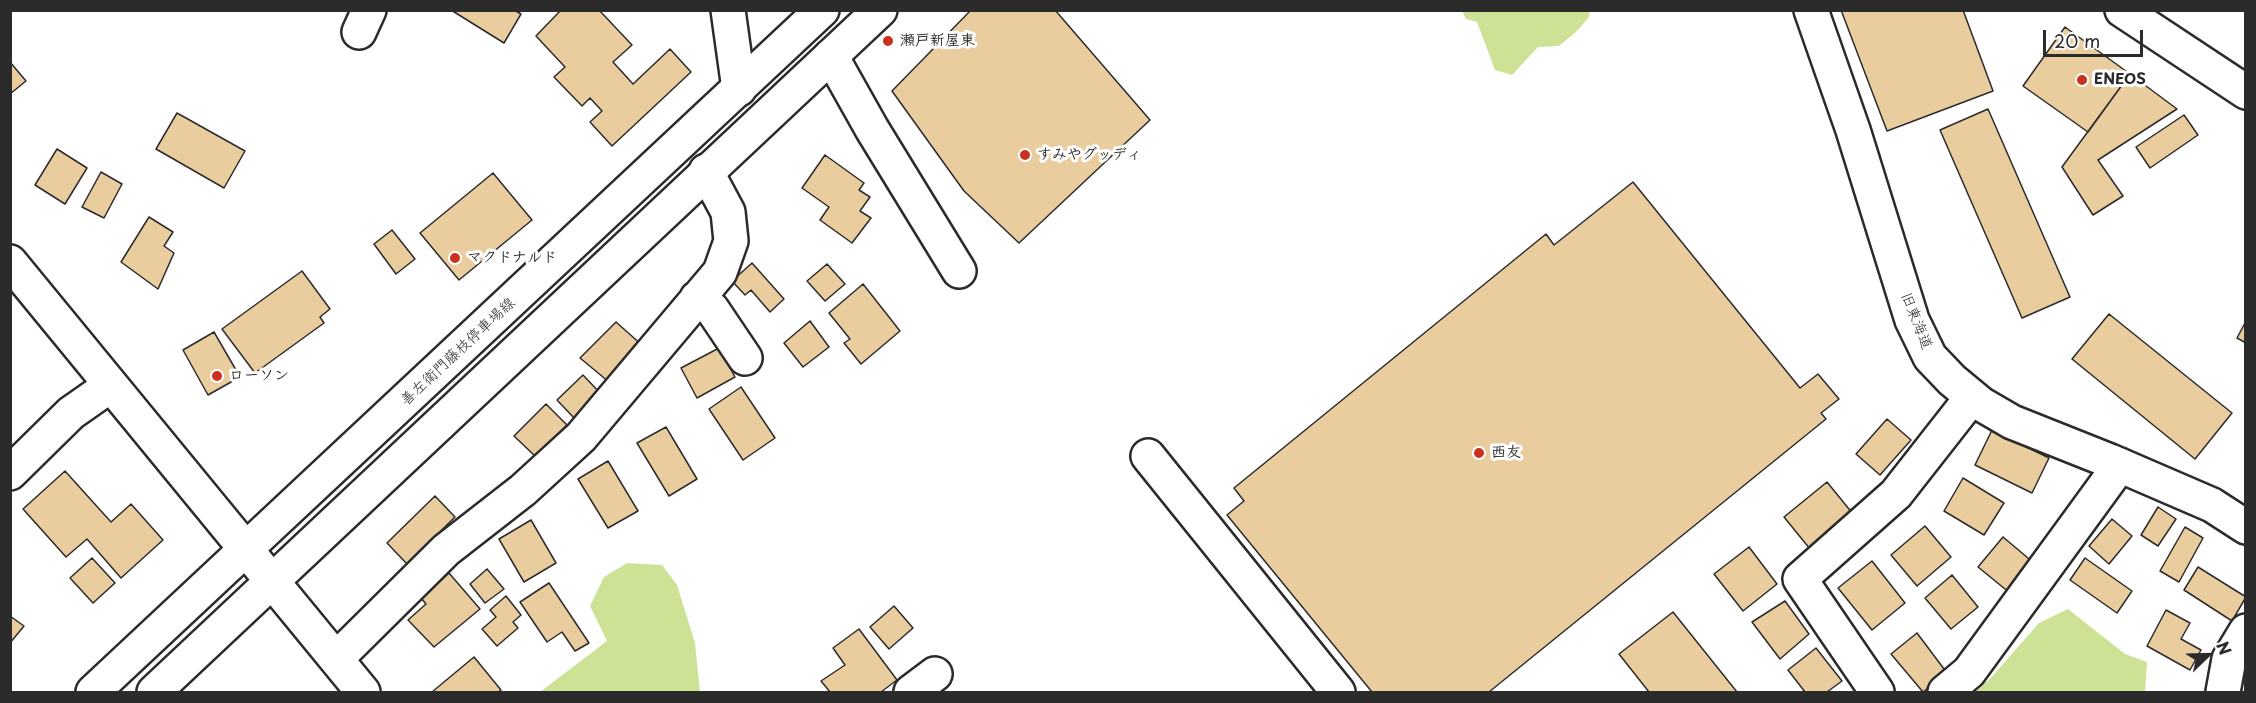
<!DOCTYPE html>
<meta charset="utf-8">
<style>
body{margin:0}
#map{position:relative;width:2256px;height:703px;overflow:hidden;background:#fff;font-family:"Playpen Sans",sans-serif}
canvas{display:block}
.frame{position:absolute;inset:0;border:12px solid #2b2b2b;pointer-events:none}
.north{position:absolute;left:2178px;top:625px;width:60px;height:60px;-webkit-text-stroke:4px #fff;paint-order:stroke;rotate:67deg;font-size:16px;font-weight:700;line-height:24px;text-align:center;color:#2b2b2b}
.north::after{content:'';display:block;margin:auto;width:21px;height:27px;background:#2b2b2b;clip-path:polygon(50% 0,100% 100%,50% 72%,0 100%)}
.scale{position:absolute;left:2043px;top:30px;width:100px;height:27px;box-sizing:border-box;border:3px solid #2b2b2b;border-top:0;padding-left:8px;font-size:18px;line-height:21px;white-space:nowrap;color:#2b2b2b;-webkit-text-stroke:4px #fff;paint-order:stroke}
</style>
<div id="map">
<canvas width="2256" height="703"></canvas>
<div class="frame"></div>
<div class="north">N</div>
<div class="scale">20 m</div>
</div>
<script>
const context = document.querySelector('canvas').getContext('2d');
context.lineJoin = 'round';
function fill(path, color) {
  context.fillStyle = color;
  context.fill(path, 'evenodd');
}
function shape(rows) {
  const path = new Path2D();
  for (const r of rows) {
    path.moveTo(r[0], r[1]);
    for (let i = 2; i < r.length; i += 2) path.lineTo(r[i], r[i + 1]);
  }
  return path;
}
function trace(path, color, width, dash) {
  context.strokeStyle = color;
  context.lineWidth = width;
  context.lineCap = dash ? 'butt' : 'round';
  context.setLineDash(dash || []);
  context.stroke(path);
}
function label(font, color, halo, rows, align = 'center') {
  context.font = font + ' "Playpen Sans","Klee One",sans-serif';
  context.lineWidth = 6;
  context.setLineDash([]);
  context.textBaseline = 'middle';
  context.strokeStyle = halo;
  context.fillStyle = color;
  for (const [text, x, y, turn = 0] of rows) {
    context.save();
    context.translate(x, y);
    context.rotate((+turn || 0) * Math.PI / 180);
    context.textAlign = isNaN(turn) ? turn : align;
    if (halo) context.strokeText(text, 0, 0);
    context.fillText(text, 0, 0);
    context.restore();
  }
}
fill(shape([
 [1462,11,1590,11,1589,17,1576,32,1559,46,1538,47,1512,75,1495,70,1477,22,1466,19],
 [627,563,662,565,677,585,695,643,700,692,540,692,607,641,590,606,604,577],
 [2068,609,2125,654,2147,662,2145,692,1972,692,1989,680,2039,623]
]), '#cee296');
const building = shape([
 [451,10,514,10,521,14,504,43,451,10],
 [599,10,632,45,613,62,633,84,670,49,691,72,612,146,590,122,602,111,590,98,582,106,554,77,565,67,536,36,561,10,599,10],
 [971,10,1055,10,1150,120,1019,243,964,191,892,91,971,10],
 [1841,10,1963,10,1993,91,1887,131,1841,10],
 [2065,27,2130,74,2088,132,2023,86,2065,27],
 [10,62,26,81,10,94,10,62],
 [2130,74,2177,109,2098,160,2123,196,2093,215,2062,167,2130,74],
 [1988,109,2070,297,2022,318,1940,130,1988,109],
 [177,113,245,151,224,188,156,149,177,113],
 [2184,115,2198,135,2150,168,2136,147,2184,115],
 [57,149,87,168,65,204,35,185,57,149],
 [825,155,864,183,859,190,870,197,860,211,871,218,852,243,820,220,829,207,802,188,825,155],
 [101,172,122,184,104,218,82,207,101,172],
 [493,173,532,220,459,280,420,233,493,173],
 [1633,182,1800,388,1818,374,1839,399,1821,413,1826,419,1489,692,1372,692,1227,515,1244,501,1234,488,1546,234,1554,245,1633,182],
 [149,217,173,232,164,246,174,253,158,289,121,262,149,217],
 [392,230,415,259,396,274,374,244,392,230],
 [752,263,784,299,770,312,751,290,745,295,732,281,752,263],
 [827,264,845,284,825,301,807,281,827,264],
 [302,271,330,309,320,317,324,323,255,373,222,329,302,271],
 [863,284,900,331,861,364,844,343,850,339,829,313,863,284],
 [2109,314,2232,413,2195,459,2072,359,2109,314],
 [810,321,829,347,803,367,784,343,810,321],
 [2246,321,2246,343,2237,338,2246,321],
 [616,322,643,346,609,382,580,358,616,322],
 [214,332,240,377,208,395,183,350,214,332],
 [719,348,735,377,697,398,681,368,719,348],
 [583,375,601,394,575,419,557,400,583,375],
 [741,387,775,438,743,460,709,409,741,387],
 [546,404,567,425,535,456,514,436,546,404],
 [1887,419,1911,440,1880,475,1856,454,1887,419],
 [666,427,697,479,669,496,637,443,666,427],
 [1992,430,2049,458,2032,493,1975,465,1992,430],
 [608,461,638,511,608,528,578,479,608,461],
 [65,471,111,522,131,504,163,540,121,578,87,539,66,557,23,509,65,471],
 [1963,478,2004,503,1984,535,1944,511,1963,478],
 [1827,482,1853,514,1810,549,1784,517,1827,482],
 [435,496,455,517,407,564,387,543,435,496],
 [2158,507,2176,519,2158,546,2141,535,2158,507],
 [2112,519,2132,536,2109,564,2089,546,2112,519],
 [531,520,556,563,524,582,499,539,531,520],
 [1925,526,1951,557,1917,586,1891,555,1925,526],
 [2185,527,2203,538,2179,582,2160,571,2185,527],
 [2003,537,2041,569,2016,598,1978,567,2003,537],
 [1749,547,1777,584,1743,611,1714,574,1749,547],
 [92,558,115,583,93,603,70,578,92,558],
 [2085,558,2132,591,2117,613,2070,580,2085,558],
 [1872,561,1905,603,1872,630,1838,588,1872,561],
 [2198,567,2246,597,2232,621,2184,590,2198,567],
 [487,569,504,589,485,603,470,584,487,569],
 [449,573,480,609,434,647,408,620,426,604,421,598,449,573],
 [1952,575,1978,607,1951,629,1925,598,1952,575],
 [549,583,589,643,575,651,562,632,547,642,520,602,549,583],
 [506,596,521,615,513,622,518,628,497,646,482,629,496,617,490,610,506,596],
 [1785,601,1809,634,1780,659,1752,622,1785,601],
 [894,606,913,628,889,649,870,627,894,606],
 [2166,610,2190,623,2181,639,2201,650,2190,670,2147,646,2166,610],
 [1673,612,1737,692,1649,692,1619,654,1673,612],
 [10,616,24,626,10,643,10,616],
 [859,629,897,680,881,692,830,692,821,681,845,665,833,648,859,629],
 [1917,633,1947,673,1923,692,1891,654,1917,633],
 [1816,648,1842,681,1827,692,1805,692,1788,670,1816,648],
 [474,657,501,690,498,692,432,692,474,657]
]);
fill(building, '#eacd9e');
trace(building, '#2b2b2b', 1.5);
const minor = shape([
 [728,10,739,89],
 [1811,10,1853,130,1912,320,1930,357,1952,380,1981,404,2012,422,2110,461,2212,505,2246,527],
 [359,32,369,10],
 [831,56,872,129,959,271],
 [10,262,363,692],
 [697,298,712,309,745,358],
 [1148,456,1338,692],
 [10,473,71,413,111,385],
 [336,659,446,550,523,490,581,437,720,272,731,241,728,212,706,171],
 [911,692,935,674],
 [1877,692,1800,579,1896,494,1972,397],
 [1945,692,1969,672,2120,465],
 [2223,692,2229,659,2246,631]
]);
const major = shape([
 [2122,10,2246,92],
 [93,692,822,10],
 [154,692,880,10]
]);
trace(minor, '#2b2b2b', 38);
trace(major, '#2b2b2b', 38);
trace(minor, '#fff', 33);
trace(major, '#fff', 33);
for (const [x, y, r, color] of [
 [888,41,6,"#c8321e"],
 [2082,80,6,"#c8321e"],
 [1025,155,6,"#c8321e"],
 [455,258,6,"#c8321e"],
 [217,376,6,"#c8321e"],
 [1479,453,6,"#c8321e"]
]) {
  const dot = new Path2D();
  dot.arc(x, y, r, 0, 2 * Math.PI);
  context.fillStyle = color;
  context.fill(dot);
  trace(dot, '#fff', 2);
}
label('bold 15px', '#2b2b2b', '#fff', [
 ["瀬戸新屋東",900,41],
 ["ENEOS",2094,80],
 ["すみやグッディ",1037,155],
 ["マクドナルド",467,258],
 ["ローソン",229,376],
 ["西友",1491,453]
], 'left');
label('15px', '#2b2b2b', '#fff', [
 ["旧東海道",1916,321,68],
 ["善左衛門藤枝停車場線",458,352,-43]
]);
</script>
